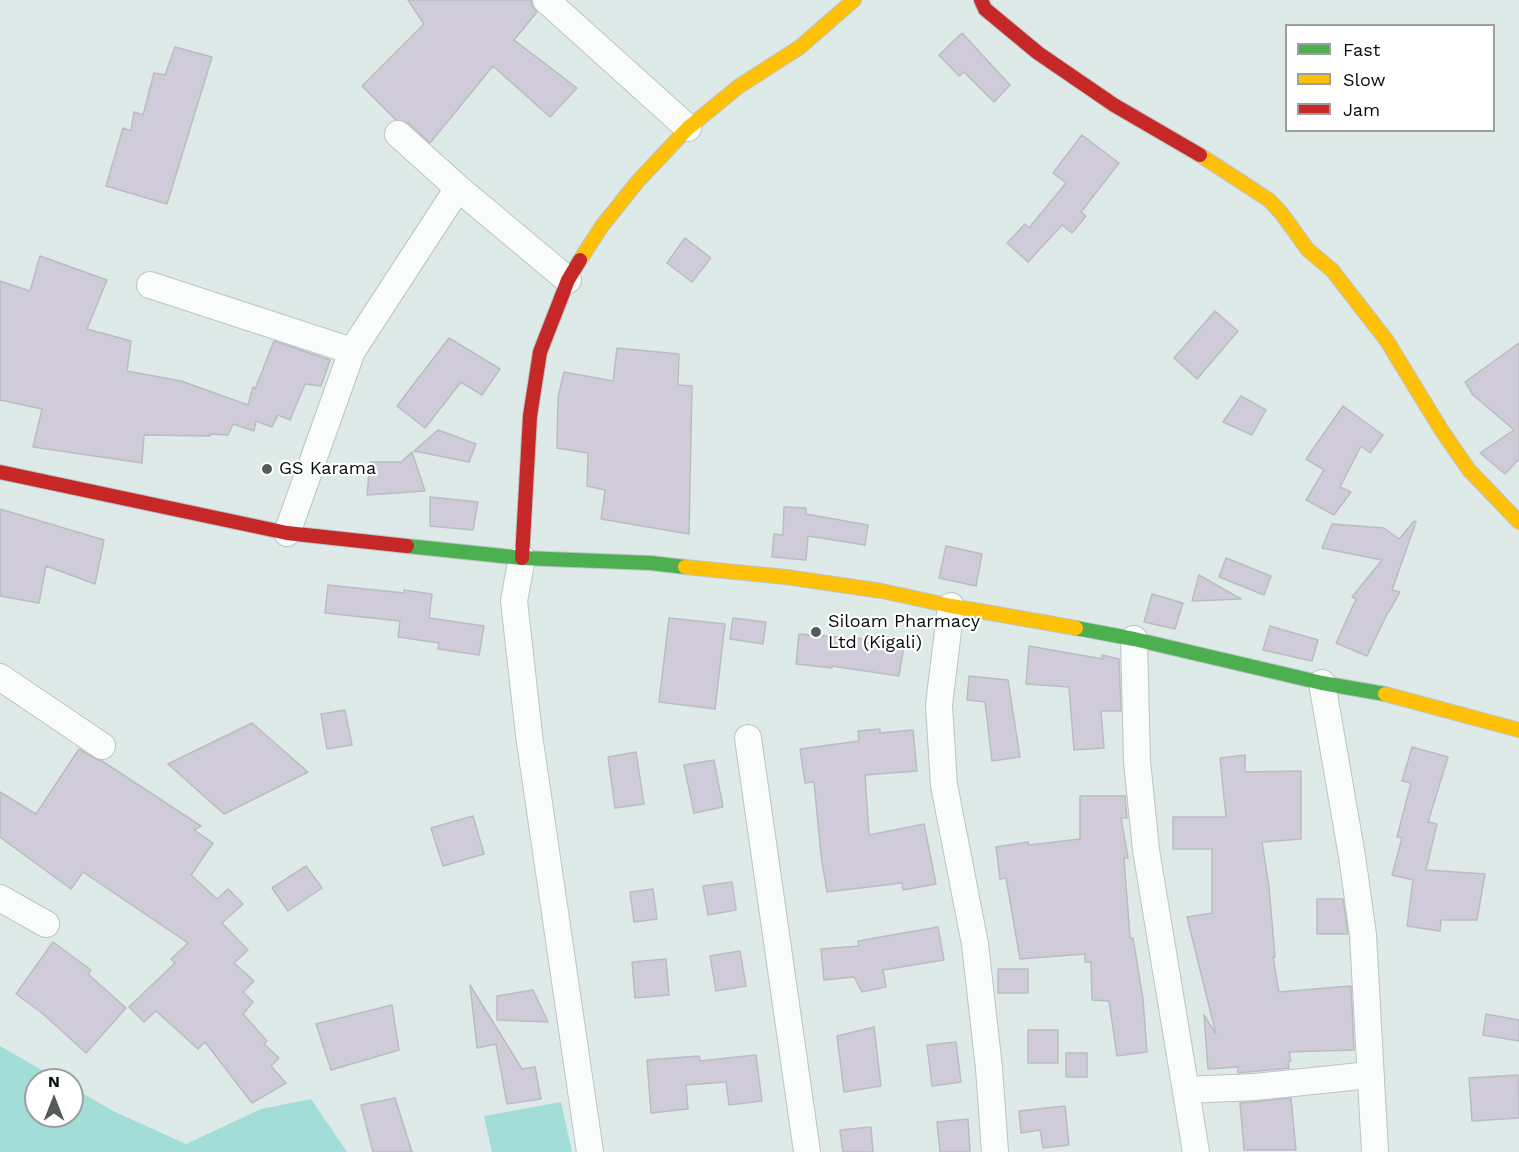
<!DOCTYPE html>
<style>
body{margin:0}
#map{position:relative;width:1519px;height:1152px;overflow:hidden;background:#ddeae8;font-family:"Work Sans",sans-serif}
canvas{display:block}
.legend{position:absolute;left:1285px;top:24px;width:210px;height:108px;box-sizing:border-box;background:#fff;border:2px solid #9c9f9f;margin:0;padding:8px 10px;list-style:none;font-size:18px;color:#070f0e}
.legend li{display:flex;align-items:center;gap:12px;height:30px}
.legend b{width:30px;border:2px solid #9c9f9f}
.north{position:absolute;left:24px;top:1068px;width:60px;height:60px;box-sizing:border-box;background:#fff;border:2px solid #9c9f9f;border-radius:50%;rotate:0deg;font-size:16px;font-weight:700;line-height:24px;text-align:center;color:#070f0e}
.north::after{content:'';display:block;margin:auto;width:21px;height:27px;background:#525c5a;clip-path:polygon(50% 0,100% 100%,50% 72%,0 100%)}
</style>
<div id="map">
<canvas width="1519" height="1152"></canvas>
<ul class="legend">
<li><b style="height:8px;background:#4caf50"></b>Fast</li>
<li><b style="height:8px;background:#ffc107"></b>Slow</li>
<li><b style="height:8px;background:#c62828"></b>Jam</li>
</ul>
<div class="north">N</div>
</div>
<script>
const context = document.querySelector('canvas').getContext('2d');
context.lineJoin = 'round';
function fill(path, color) {
  context.fillStyle = color;
  context.fill(path, 'evenodd');
}
function shape(rows) {
  const path = new Path2D();
  for (const r of rows) {
    path.moveTo(r[0], r[1]);
    for (let i = 2; i < r.length; i += 2) path.lineTo(r[i], r[i + 1]);
  }
  return path;
}
function trace(path, color, width, dash) {
  context.strokeStyle = color;
  context.lineWidth = width;
  context.lineCap = dash ? 'butt' : 'round';
  context.setLineDash(dash || []);
  context.stroke(path);
}
function label(font, color, halo, rows, align = 'center') {
  context.font = font + ' "Work Sans",sans-serif';
  context.lineWidth = 4.5;
  context.setLineDash([]);
  context.textBaseline = 'middle';
  context.strokeStyle = halo;
  context.fillStyle = color;
  for (const [text, x, y, turn = 0] of rows) {
    context.save();
    context.translate(x, y);
    context.rotate((+turn || 0) * Math.PI / 180);
    context.textAlign = isNaN(turn) ? turn : align;
    if (halo) context.strokeText(text, 0, 0);
    context.fillText(text, 0, 0);
    context.restore();
  }
}
fill(shape([
 [0,1046,59,1080,36,1080,36,1116,72,1116,72,1087,113,1111,186,1144,261,1109,311,1099,347,1152,0,1152],
 [561,1102,572,1152,492,1152,484,1116]
]), '#a3ddd7');
const building = shape([
 [408,0,531,0,532,5,537,12,514,40,577,88,550,117,493,66,430,143,408,123,396,120,362,86,424,24,408,0],
 [962,33,1010,85,994,102,964,72,959,76,939,55,962,33],
 [175,47,212,57,167,204,106,186,123,128,131,131,134,112,143,115,154,73,165,75,175,47],
 [1082,135,1119,163,1081,212,1086,216,1072,233,1062,225,1028,262,1007,243,1025,224,1029,228,1066,183,1053,173,1082,135],
 [685,238,711,258,692,282,667,263,685,238],
 [40,256,107,280,87,329,131,341,127,371,181,381,248,405,253,387,255,389,274,341,330,360,321,386,305,384,290,420,278,415,272,427,256,421,254,431,233,424,228,435,210,434,210,436,144,435,142,463,33,447,42,409,0,400,0,281,30,291,40,256],
 [1215,311,1238,331,1197,379,1174,358,1215,311],
 [449,338,500,369,482,395,461,382,425,428,397,406,449,338],
 [1519,343,1519,459,1505,474,1480,453,1514,430,1473,395,1465,382,1519,343],
 [617,348,679,354,678,385,692,386,689,534,601,519,605,490,587,486,588,453,557,448,558,397,564,372,613,381,617,348],
 [1241,396,1266,410,1252,435,1223,422,1241,396],
 [1343,406,1383,435,1370,453,1361,446,1340,487,1351,492,1334,515,1306,500,1324,470,1306,459,1343,406],
 [438,430,476,444,469,462,414,451,438,430],
 [412,452,425,491,367,495,370,462,401,462,412,452],
 [430,497,478,502,473,530,430,526,430,497],
 [784,507,806,508,806,514,868,525,865,545,808,536,806,560,772,557,774,534,783,535,784,507],
 [0,509,104,540,95,584,46,566,39,603,0,596,0,509],
 [1414,521,1416,522,1392,590,1400,592,1389,612,1388,612,1367,656,1336,643,1356,599,1352,597,1382,560,1322,548,1332,524,1384,528,1399,539,1414,521],
 [946,546,982,554,976,586,939,578,946,546],
 [1226,558,1271,576,1264,595,1219,577,1226,558],
 [1199,575,1241,599,1192,601,1199,575],
 [328,585,404,593,404,590,432,594,429,618,484,626,479,655,438,649,439,643,398,637,400,621,325,613,328,585],
 [1152,594,1183,603,1175,629,1144,622,1152,594],
 [669,618,725,624,715,709,659,702,669,618],
 [733,618,766,622,763,644,730,639,733,618],
 [1270,626,1318,640,1312,661,1263,650,1270,626],
 [799,634,865,639,904,646,899,676,832,666,832,668,796,664,799,634],
 [1029,646,1103,659,1102,655,1119,659,1121,711,1101,711,1104,748,1074,750,1069,687,1026,684,1029,646],
 [969,676,1008,680,1020,757,992,761,985,702,967,700,969,676],
 [345,710,352,745,327,749,321,714,345,710],
 [252,723,308,772,224,814,168,764,252,723],
 [880,729,880,733,913,730,917,771,865,775,869,835,924,824,936,884,903,890,902,883,827,892,821,855,814,782,805,783,800,749,859,741,858,731,880,729],
 [1412,747,1448,757,1428,822,1437,824,1426,870,1485,874,1477,920,1441,920,1440,931,1407,926,1413,880,1392,875,1402,838,1397,837,1411,783,1402,781,1412,747],
 [79,749,94,758,102,761,201,826,194,830,213,843,191,875,217,899,228,889,243,904,222,923,248,950,234,963,254,981,243,992,253,1002,243,1014,267,1041,264,1044,279,1058,271,1066,286,1083,252,1103,205,1042,198,1049,156,1011,144,1022,129,1007,175,963,171,959,188,943,83,872,71,889,0,837,0,792,36,814,79,749],
 [636,752,644,804,615,808,608,757,636,752],
 [1245,755,1245,772,1301,771,1301,839,1262,842,1269,887,1275,957,1273,957,1279,992,1351,986,1354,1050,1289,1052,1291,1061,1288,1062,1289,1068,1238,1073,1238,1067,1208,1069,1204,1015,1216,1034,1187,917,1212,913,1212,849,1173,849,1173,817,1226,817,1220,758,1245,755],
 [714,760,723,807,694,813,684,765,714,760],
 [1080,796,1125,796,1127,818,1121,818,1128,858,1124,858,1130,938,1133,938,1143,999,1147,1052,1117,1056,1109,1001,1092,1000,1091,962,1085,962,1085,954,1020,959,1006,878,1000,879,996,847,1028,842,1029,845,1080,839,1080,796],
 [473,816,484,854,443,866,431,828,473,816],
 [306,866,322,888,288,911,272,888,306,866],
 [732,882,736,910,708,915,703,886,732,882],
 [653,889,657,919,634,922,630,892,653,889],
 [1317,899,1343,899,1348,934,1317,934,1317,899],
 [938,927,944,960,883,970,886,987,862,992,854,977,824,980,821,949,859,946,858,941,938,927],
 [53,942,91,970,88,974,126,1008,86,1053,42,1013,16,994,53,942],
 [740,951,746,986,716,991,710,956,740,951],
 [666,959,669,995,635,998,632,962,666,959],
 [998,969,1028,969,1028,993,998,993,998,969],
 [470,985,522,1069,535,1067,541,1099,507,1104,496,1044,477,1048,470,985],
 [533,990,548,1022,497,1020,497,996,533,990],
 [392,1005,399,1050,331,1070,316,1024,392,1005],
 [1486,1014,1519,1020,1519,1041,1483,1035,1486,1014],
 [874,1027,881,1086,844,1092,837,1036,874,1027],
 [1028,1030,1058,1030,1058,1063,1028,1063,1028,1030],
 [956,1042,961,1082,932,1086,927,1045,956,1042],
 [1066,1053,1087,1053,1087,1077,1066,1077,1066,1053],
 [756,1055,762,1101,729,1105,726,1082,686,1085,688,1109,651,1113,647,1060,699,1056,700,1061,756,1055],
 [1518,1075,1519,1118,1472,1121,1469,1078,1518,1075],
 [395,1098,412,1152,373,1152,361,1105,395,1098],
 [1291,1098,1296,1150,1244,1150,1240,1103,1291,1098],
 [1065,1106,1069,1145,1043,1148,1040,1130,1021,1133,1019,1111,1065,1106],
 [968,1119,970,1152,940,1152,937,1122,968,1119],
 [871,1127,873,1152,843,1152,840,1130,871,1127]
]);
fill(building, '#d0cbd9');
trace(building, '#babdbf', 1.5);
const street = shape([
 [546,0,688,128],
 [398,134,458,188,568,280],
 [150,285,352,351],
 [287,533,352,351,458,188],
 [522,558,514,601,529,735,590,1152],
 [951,606,939,705,944,785,975,944,989,1068,995,1152],
 [1134,639,1137,761,1146,850,1196,1152],
 [0,677,102,746],
 [1322,683,1352,856,1363,935,1375,1152],
 [748,738,807,1152],
 [0,898,46,924],
 [1187,1090,1255,1087,1370,1075]
]);
const fast = shape([
 [407,546,522,558,651,563,685,567],
 [1076,628,1134,639,1322,683,1385,694]
]);
const slow = shape([
 [1200,155,1269,200,1282,214,1308,250,1332,270,1387,341,1442,431,1469,470,1519,522],
 [580,260,602,226,638,181,688,128,738,87,800,47,854,0],
 [685,567,786,577,882,591,951,606,1076,628],
 [1385,694,1519,730]
]);
const jam = shape([
 [981,0,985,9,1038,53,1114,105,1200,155],
 [0,472,287,533,407,546],
 [522,558,530,416,540,352,568,280,580,260]
]);
trace(street, '#bbc5c4', 28);
trace(fast, '#bbc5c4', 16);
trace(slow, '#bbc5c4', 16);
trace(jam, '#bbc5c4', 16);
trace(street, '#fafcfc', 26);
trace(fast, '#4caf50', 14);
trace(slow, '#ffc107', 14);
trace(jam, '#c62828', 14);
for (const [x, y, r, color] of [
 [267,469,6,"#525c5a"],
 [816,632,6,"#525c5a"]
]) {
  const dot = new Path2D();
  dot.arc(x, y, r, 0, 2 * Math.PI);
  context.fillStyle = color;
  context.fill(dot);
  trace(dot, '#fff', 2);
}
label('18px', '#070f0e', '#fff', [
 ["GS Karama",279,469],
 ["Siloam Pharmacy",828,622],
 ["Ltd (Kigali)",828,643]
], 'left');
</script>
